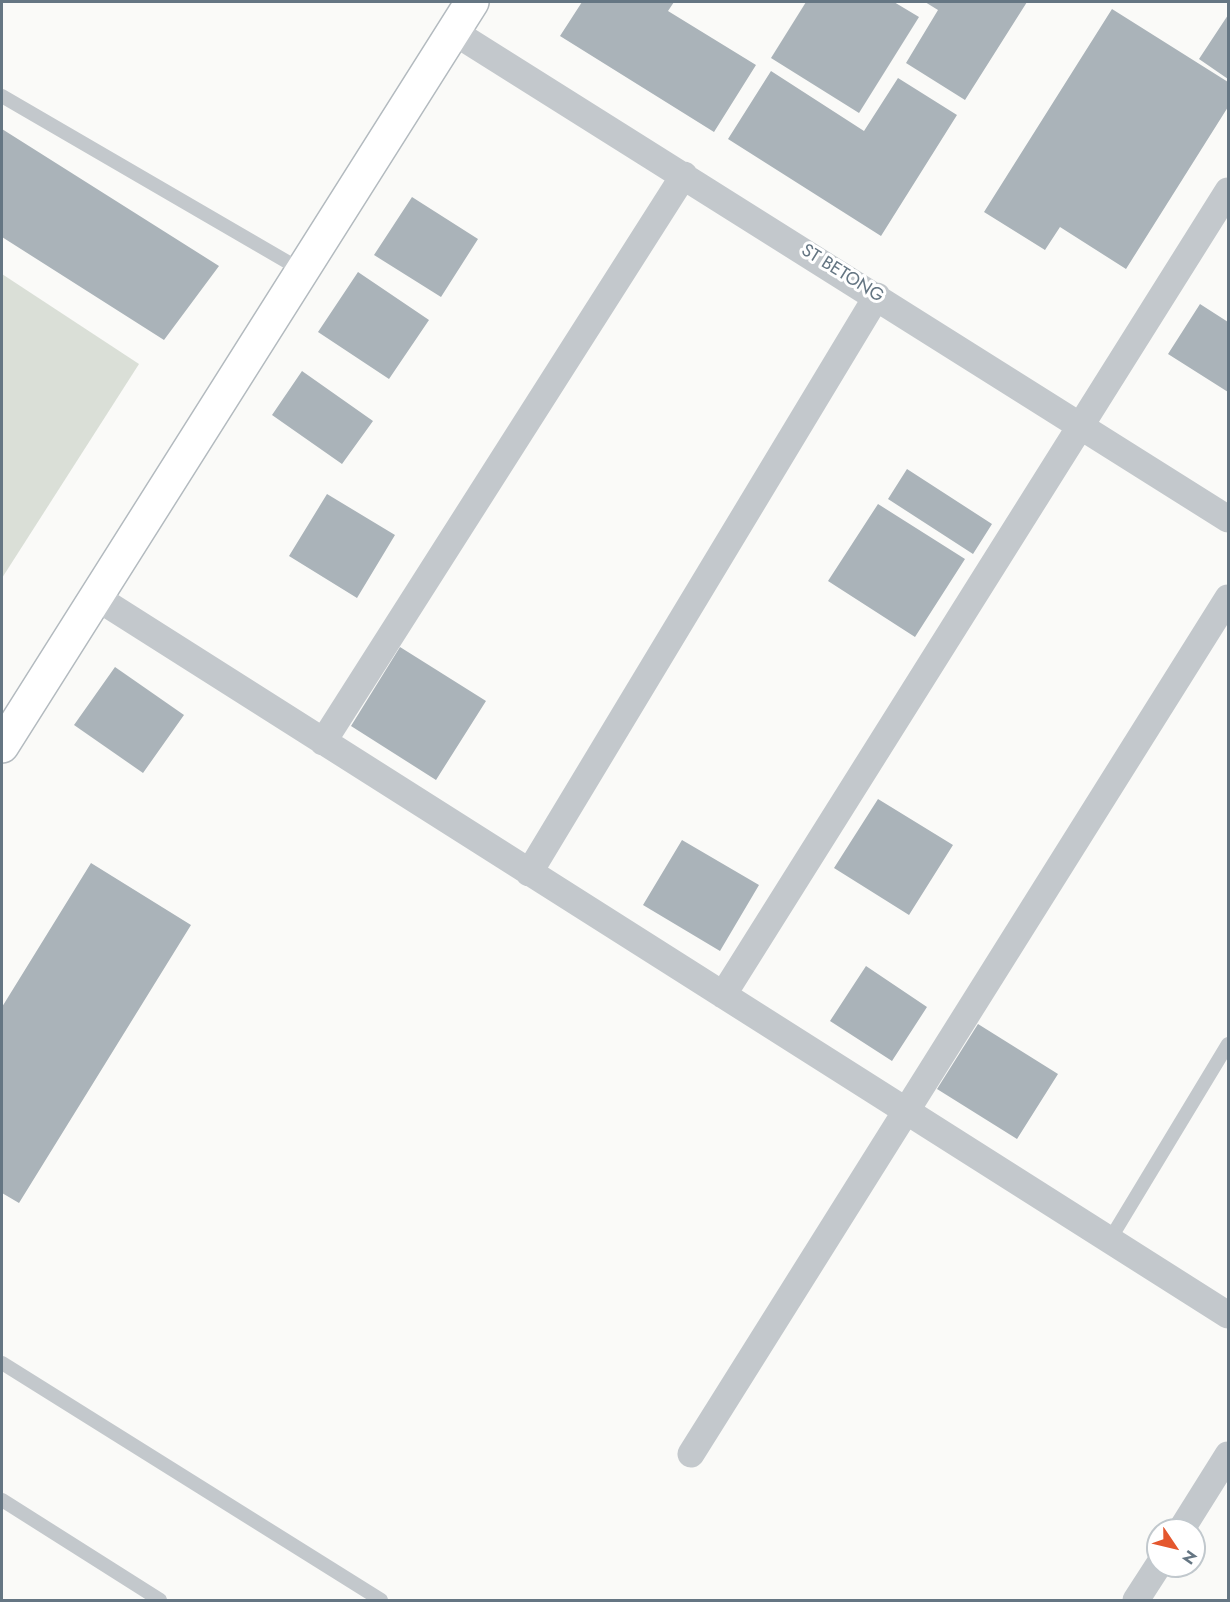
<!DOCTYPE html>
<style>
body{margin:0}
#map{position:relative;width:1230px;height:1602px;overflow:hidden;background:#fafaf8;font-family:Jost,sans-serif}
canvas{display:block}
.frame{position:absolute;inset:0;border:3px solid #657683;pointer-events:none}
.north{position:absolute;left:1146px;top:1518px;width:60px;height:60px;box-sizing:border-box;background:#fff;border:2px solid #c1c8cd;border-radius:50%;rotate:125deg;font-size:16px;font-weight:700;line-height:24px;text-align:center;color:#657683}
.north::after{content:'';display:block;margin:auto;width:21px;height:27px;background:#e4572e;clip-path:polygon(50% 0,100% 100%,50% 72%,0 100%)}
</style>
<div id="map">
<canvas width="1230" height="1602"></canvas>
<div class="frame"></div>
<div class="north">N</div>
</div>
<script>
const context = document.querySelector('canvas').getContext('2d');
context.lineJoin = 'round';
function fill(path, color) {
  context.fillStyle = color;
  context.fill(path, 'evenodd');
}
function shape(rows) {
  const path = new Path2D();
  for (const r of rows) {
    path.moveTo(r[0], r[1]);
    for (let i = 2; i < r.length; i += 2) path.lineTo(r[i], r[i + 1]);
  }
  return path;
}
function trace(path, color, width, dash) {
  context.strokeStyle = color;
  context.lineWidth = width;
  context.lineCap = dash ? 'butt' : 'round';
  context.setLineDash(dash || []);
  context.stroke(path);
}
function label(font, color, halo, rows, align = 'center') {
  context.font = font + ' Jost,sans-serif';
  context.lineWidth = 6;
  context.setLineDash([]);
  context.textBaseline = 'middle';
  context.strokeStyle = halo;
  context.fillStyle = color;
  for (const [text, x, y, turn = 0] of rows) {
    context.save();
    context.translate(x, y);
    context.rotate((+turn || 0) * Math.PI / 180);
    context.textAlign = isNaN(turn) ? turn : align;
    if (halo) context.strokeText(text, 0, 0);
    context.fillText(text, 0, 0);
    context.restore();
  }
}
fill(shape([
 [2,274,139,364,2,578]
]), '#dadfd7');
fill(shape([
 [582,2,674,2,668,11,756,65,714,132,560,36],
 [806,2,894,2,919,17,859,113,771,58],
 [925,2,1027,2,965,100,906,63,938,10],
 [1112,9,1228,82,1228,107,1126,269,1060,227,1045,250,984,212],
 [1228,15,1228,79,1199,59],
 [771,71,864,131,898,78,957,115,881,236,728,139],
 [2,129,219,266,164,340,2,237],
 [412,197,478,239,441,297,374,255],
 [358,272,429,320,389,379,318,332],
 [1200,304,1228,322,1228,392,1168,354],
 [302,371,373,421,342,464,272,415],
 [907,469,992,524,973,554,888,499],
 [327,494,395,535,357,598,289,556],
 [878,504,965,559,915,637,828,581],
 [400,647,486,701,436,780,351,726],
 [115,667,184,715,143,773,74,725],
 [878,799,953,845,909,915,834,868],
 [682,840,759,885,720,951,643,905],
 [91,863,191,925,19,1203,2,1193,2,1007],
 [866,966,927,1007,892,1061,830,1021],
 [978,1024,1058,1074,1017,1139,937,1089]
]), '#aab3b9');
const secondary = shape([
 [2,746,472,2]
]);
trace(secondary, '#b3babf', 36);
trace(shape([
 [2,96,303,271],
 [1109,1241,1228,1044],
 [2,1363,381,1600],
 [2,1500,160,1600]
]), '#c3c8cc', 14);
trace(shape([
 [454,32,1228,519],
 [96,597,1228,1315],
 [323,742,684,175],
 [529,873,877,296],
 [723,995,1228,191],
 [691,1454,1228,598],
 [1181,1530,1228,1455],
 [1136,1600,1158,1566]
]), '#c3c8cc', 27);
trace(secondary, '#fff', 33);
label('18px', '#657683', '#fff', [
 ["ST BETONG",842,274,32]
]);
</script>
